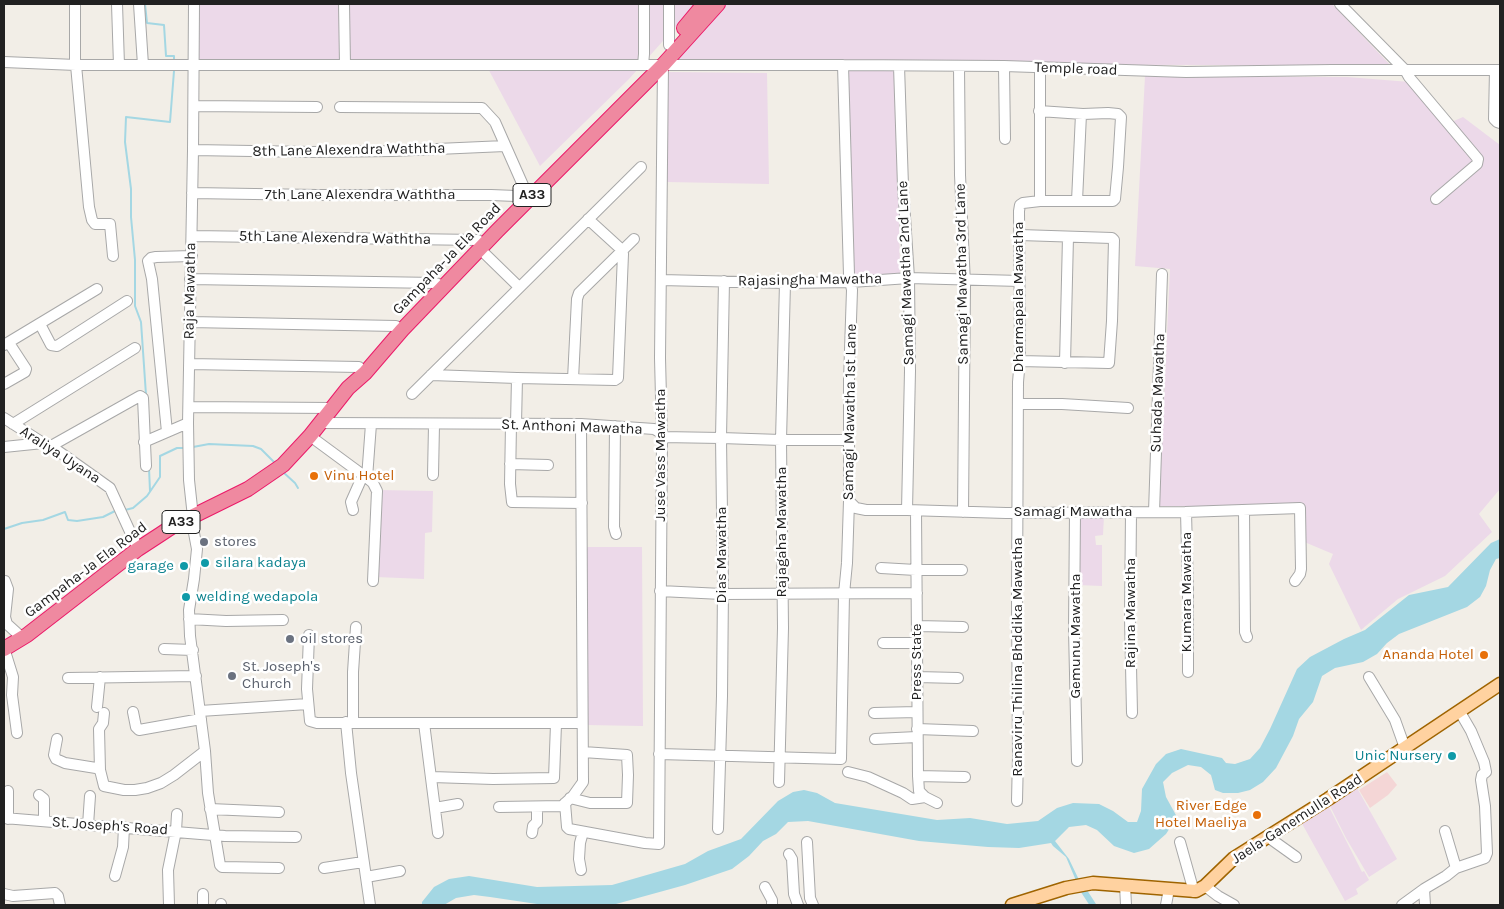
<!DOCTYPE html>
<style>
body{margin:0}
#map{position:relative;width:1504px;height:909px;overflow:hidden;background:#f2eee7;font-family:Karla,sans-serif}
canvas{display:block}
.frame{position:absolute;inset:0;border:5px solid #212121;pointer-events:none}
</style>
<div id="map">
<canvas width="1504" height="909"></canvas>
<div class="frame"></div>
</div>
<script>
const context = document.querySelector('canvas').getContext('2d');
context.lineJoin = 'round';
function fill(path, color) {
  context.fillStyle = color;
  context.fill(path, 'evenodd');
}
function shape(rows) {
  const path = new Path2D();
  for (const r of rows) {
    path.moveTo(r[0], r[1]);
    for (let i = 2; i < r.length; i += 2) path.lineTo(r[i], r[i + 1]);
  }
  return path;
}
function trace(path, color, width, dash) {
  context.strokeStyle = color;
  context.lineWidth = width;
  context.lineCap = dash ? 'butt' : 'round';
  context.setLineDash(dash || []);
  context.stroke(path);
}
function label(font, color, halo, rows, align = 'center') {
  context.font = font + ' Karla,sans-serif';
  context.lineWidth = 5;
  context.setLineDash([]);
  context.textBaseline = 'middle';
  context.strokeStyle = halo;
  context.fillStyle = color;
  for (const [text, x, y, turn = 0] of rows) {
    context.save();
    context.translate(x, y);
    context.rotate((+turn || 0) * Math.PI / 180);
    context.textAlign = isNaN(turn) ? turn : align;
    if (halo) context.strokeText(text, 0, 0);
    context.fillText(text, 0, 0);
    context.restore();
  }
}
fill(shape([
 [1387,772,1397,785,1388,795,1370,808,1359,790]
]), '#f4d6d6');
fill(shape([
 [199,4,696,4,629,79,540,166,484,61,198,60],
 [726,4,1332,4,1394,69,1216,65,683,64,675,58,703,31],
 [897,67,900,278,850,278,844,68],
 [666,72,767,73,769,184,667,182],
 [1145,76,1347,77,1410,82,1447,124,1463,117,1500,145,1500,489,1479,514,1492,532,1445,576,1398,599,1361,630,1329,564,1333,554,1302,541,1301,507,1159,506,1170,269,1135,266],
 [378,490,433,491,432,532,425,533,424,579,376,577],
 [1077,516,1104,516,1103,535,1095,536,1096,545,1102,545,1102,586,1077,585],
 [585,547,642,547,643,726,586,725],
 [1357,788,1397,859,1369,877,1346,838,1329,804],
 [1327,803,1362,872,1364,871,1369,880,1356,889,1358,894,1345,901,1300,820]
]), '#ecd9e9');
fill(shape([
 [1500,539,1500,558,1496,559,1490,570,1486,586,1480,597,1467,607,1399,634,1387,643,1377,654,1363,662,1335,668,1322,676,1313,702,1299,719,1293,736,1276,768,1263,782,1250,790,1238,793,1223,793,1215,790,1211,775,1201,767,1188,765,1172,773,1163,782,1166,797,1177,817,1166,834,1149,849,1134,853,1114,846,1097,830,1086,825,1069,827,1055,841,1069,859,1080,882,1077,883,1066,857,1053,846,1051,843,1019,848,988,847,919,841,808,821,788,822,776,834,763,841,749,856,732,869,685,885,616,904,537,904,490,897,474,895,456,898,444,905,422,905,422,902,434,887,449,879,469,876,537,887,612,885,685,864,708,851,741,839,778,801,793,792,804,790,817,793,835,803,937,820,970,818,1007,824,1038,821,1057,808,1073,803,1099,804,1113,811,1128,822,1137,822,1141,811,1142,789,1156,764,1166,754,1181,749,1222,758,1226,763,1235,764,1250,759,1260,748,1270,729,1297,669,1310,657,1344,639,1365,630,1409,595,1448,587,1491,543]
]), '#a4d7e3');
trace(shape([
 [145,4,147,23,164,25,166,56,174,56,174,59],
 [146,395,141,322,135,306,135,260,131,217,131,189,125,142,126,117,170,122,174,71],
 [193,447,209,444,253,446,261,449,276,464],
 [149,468,150,491],
 [283,472,295,483,298,488],
 [125,510,133,508,147,496,160,477,160,456,177,448,185,448],
 [4,529,22,523,43,520,65,512,68,520,77,521,103,517,115,511]
]), '#a4d7e3', 2);
trace(shape([
 [1080,885,1093,905]
]), '#a4d7e3', 6);
const minor = shape([
 [117,4,119,65],
 [139,4,143,65],
 [344,4,345,65],
 [669,4,669,45],
 [1340,4,1405,70,1409,77,1478,159,1477,164,1436,199],
 [4,62,76,65,843,65,1004,66,1186,72,1332,70,1500,70],
 [75,65,75,4],
 [76,65,89,207,92,220,95,224,110,224,113,256],
 [643,65,644,54,644,4],
 [899,66,903,186,909,278,910,371,907,510],
 [959,66,960,175,965,284,963,512],
 [1004,66,1005,139],
 [1495,70,1494,119,1497,122,1500,123],
 [194,106,317,107],
 [340,107,482,108,495,122,526,192,530,197],
 [1039,111,1083,114,1108,113,1118,114,1121,117,1118,167,1115,199,1113,201,1040,201],
 [193,150,311,152,392,151,505,146],
 [192,193,317,195,491,195,516,196,526,201],
 [1077,201,1081,114],
 [192,236,478,240],
 [480,249,519,287],
 [190,279,436,283,443,286],
 [661,280,785,283,851,282,909,278,1020,281],
 [190,322,396,326],
 [40,324,51,345,57,346,127,301],
 [4,345,97,289],
 [1019,361,1109,363,1112,321,1114,240,1112,238,1020,235],
 [1065,363,1068,237],
 [189,364,359,367],
 [431,375,517,378,615,380,618,378,623,254,622,250,588,219],
 [573,379,577,299,579,293,634,239],
 [4,384,25,372,26,369,9,343],
 [412,394,641,167],
 [1018,404,1062,404,1128,408],
 [189,407,333,408],
 [4,418,43,443,51,446,110,488,138,549],
 [321,423,581,424,654,429,661,433,662,437],
 [13,424,135,348],
 [511,424,510,484,512,502,582,503],
 [516,424,517,378],
 [615,426,614,527,616,534],
 [167,432,152,279,148,261,151,258,156,257,192,256],
 [310,436,367,478,373,483,377,491,373,581],
 [662,437,721,438,781,440,849,440],
 [144,442,188,423],
 [51,446,140,396,143,398,146,466],
 [4,447,43,443],
 [510,464,548,465],
 [433,475,434,425],
 [367,478,371,424],
 [849,501,856,508,866,510,907,510,1006,513,1185,512,1300,508,1301,569,1300,574,1295,581],
 [353,510,351,502,363,475],
 [1244,510,1245,632,1247,637],
 [916,511,918,776,919,791,925,797,937,803],
 [1075,512,1074,630,1077,761],
 [1131,512,1130,618,1132,713],
 [1154,512,1162,274],
 [1186,512,1188,590,1188,672],
 [191,517,197,549,194,579,189,610,190,636,205,751,208,793,220,865,222,867,279,868],
 [193,517,189,480,188,423,193,150,194,4],
 [881,568,916,570,962,570],
 [4,581,5,581,8,589,5,617,7,624,18,634,20,639],
 [660,591,722,594,917,593],
 [189,619,226,621,283,620],
 [917,626,963,627],
 [309,635,307,689,310,721,317,723,582,723],
 [883,643,917,643],
 [4,648,13,677,12,695,17,733],
 [164,649,193,650],
 [917,677,958,678],
 [1369,677,1395,720,1405,748],
 [68,678,196,676],
 [97,707,100,677],
 [200,711,308,704],
 [133,712,136,727,139,730,201,719],
 [874,713,917,712],
 [346,722,351,773,370,905],
 [353,722,353,672,356,627],
 [424,723,438,833],
 [917,729,973,731],
 [57,739,54,755,56,759,65,763,96,768,100,770,104,786,124,790,135,790,147,788,161,783,174,775,205,751],
 [875,739,917,737],
 [659,754,841,759,844,594,847,563,849,501,849,380,852,290,849,275,843,65],
 [100,770,99,729,103,723,104,713],
 [848,772,868,777,903,793,912,799,925,797],
 [918,776,965,777],
 [432,777,493,779,554,778,556,724],
 [779,782,783,628,781,440,785,283],
 [39,795,44,799,44,821],
 [570,798,590,803,627,803,628,775,627,755,583,752],
 [1017,801,1018,756,1017,600,1018,382,1020,359,1019,211,1020,205,1023,203,1040,201,1040,67],
 [565,803,567,827,569,829,645,843,659,844,662,437,660,358,663,65],
 [499,807,562,806,573,796,583,782,581,424],
 [435,808,458,804],
 [210,809,279,812],
 [4,818,225,836,296,837],
 [8,819,8,791],
 [88,825,90,796],
 [718,829,722,696,723,588,721,438,724,281],
 [1445,831,1456,868],
 [532,833,533,826,537,822,537,807],
 [1268,837,1296,857],
 [807,842,810,898,813,905],
 [1180,842,1194,892],
 [789,854,792,859,794,894,798,905],
 [324,868,363,862],
 [581,870,579,859,580,843,583,832],
 [115,876,123,847,124,827],
 [366,877,400,871],
 [1125,885,1126,905],
 [1205,886,1218,896,1234,905],
 [765,887,772,900,772,905],
 [1424,889,1425,905],
 [4,894,13,896,55,893,58,896,60,905],
 [203,894,203,905],
 [169,905,168,870,176,831,177,814],
 [221,905,221,904],
 [1166,905,1169,889],
 [1402,905,1424,889,1446,876,1456,868,1485,858,1487,853,1485,806,1481,780,1482,775,1486,772,1484,762,1471,731,1460,712]
]);
const major = shape([
 [1012,905,1066,888,1093,883,1196,891,1205,886,1234,858,1328,799,1500,684]
]);
const highway = shape([
 [684,28,704,4],
 [4,649,27,635,138,549,161,534,173,526,248,489,283,465,310,436,348,388,365,373,402,330,497,231,663,65,718,4]
]);
trace(minor, '#a8a8a8', 12);
trace(major, '#9f6400', 15);
trace(highway, '#eb1a69', 16);
trace(minor, '#fff', 10);
trace(major, '#ffd2a0', 12);
trace(highway, '#ef89a0', 14);
for (const [x, y, r, color] of [
 [314,476,5,"#e8710a"],
 [204,542,5,"#6b7280"],
 [205,563,5,"#0f9aa8"],
 [184,566,5,"#0f9aa8"],
 [186,597,5,"#0f9aa8"],
 [290,639,5,"#6b7280"],
 [1484,655,5,"#e8710a"],
 [232,676,5,"#6b7280"],
 [1452,756,5,"#0f9aa8"],
 [1257,815,5,"#e8710a"]
]) {
  const dot = new Path2D();
  dot.arc(x, y, r, 0, 2 * Math.PI);
  context.fillStyle = color;
  context.fill(dot);
  trace(dot, '#fff', 2);
}
for (const [x, y, w] of [
 [532,195,38],
 [181,522,38]
]) {
  const box = new Path2D();
  box.roundRect(x - w / 2, y - 11.5, w, 23, 4);
  context.fillStyle = '#fff';
  context.fill(box);
  trace(box, '#212121', 1);
}
label('bold 14px', '#212121', null, [
 ["A33",532,195],
 ["A33",181,522]
]);
label('15px', '#212121', '#fff', [
 ["Temple road",1076,69,2],
 ["8th Lane Alexendra Waththa",349,150,-1],
 ["7th Lane Alexendra Waththa",360,195],
 ["5th Lane Alexendra Waththa",335,238,1],
 ["Gampaha-Ja Ela Road",447,259,-46],
 ["Samagi Mawatha 2nd Lane",906,273,-92],
 ["Samagi Mawatha 3rd Lane",962,274,-91],
 ["Rajasingha Mawatha",810,280,-1],
 ["Raja Mawatha",190,291,-89],
 ["Dharmapala Mawatha",1019,297,-90],
 ["Suhada Mawatha",1158,393,-88],
 ["Samagi Mawatha 1st Lane",850,412,-89],
 ["St. Anthoni Mawatha",572,427,2],
 ["Araliya Uyana",60,455,33],
 ["Juse Vass Mawatha",661,455,-90],
 ["Samagi Mawatha",1073,512],
 ["Rajagaha Mawatha",782,532,-90],
 ["Dias Mawatha",722,555,-90],
 ["Gampaha-Ja Ela Road",86,570,-37],
 ["Kumara Mawatha",1187,592,-90],
 ["Rajina Mawatha",1131,613,-90],
 ["Gemunu Mawatha",1076,636,-90],
 ["Ranaviru Thilina Bhddika Mawatha",1018,657,-90],
 ["Press State",917,662,-90],
 ["Jaela-Ganemulla Road",1297,819,-33],
 ["St. Joseph's Road",110,826,4]
]);
label('15px', '#c56008', '#fff', [
 ["Vinu Hotel",324,476,"left"],
 ["Ananda Hotel",1474,655],
 ["River Edge",1247,806],
 ["Hotel Maeliya",1247,823]
], 'right');
label('15px', '#5b616d', '#fff', [
 ["stores",214,542],
 ["oil stores",300,639],
 ["St. Joseph's",242,667],
 ["Church",242,684]
], 'left');
label('15px', '#0d838f', '#fff', [
 ["silara kadaya",215,563],
 ["garage",174,566,"right"],
 ["welding wedapola",196,597],
 ["Unic Nursery",1442,756,"right"]
], 'left');
</script>
